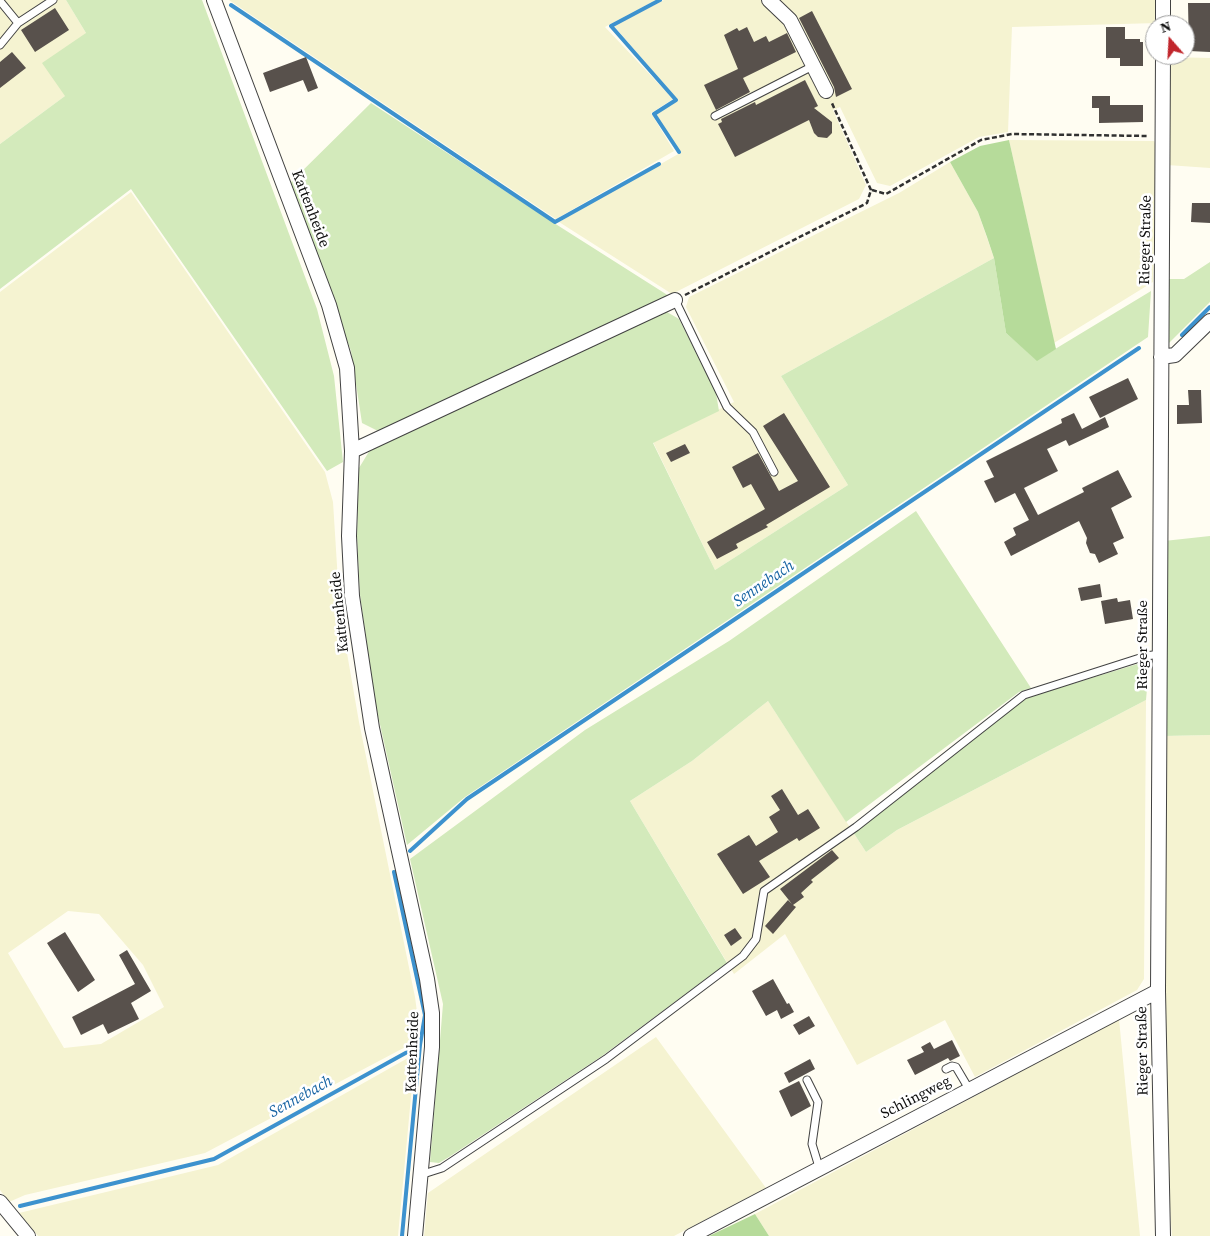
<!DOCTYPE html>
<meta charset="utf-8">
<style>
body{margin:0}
#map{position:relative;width:1210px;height:1236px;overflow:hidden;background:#fffdf2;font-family:"Source Serif 4",serif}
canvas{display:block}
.north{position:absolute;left:1145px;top:15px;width:50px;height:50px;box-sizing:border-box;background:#fff;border:1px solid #9f9f9f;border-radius:50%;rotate:341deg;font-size:14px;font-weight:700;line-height:20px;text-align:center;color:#0f0f0f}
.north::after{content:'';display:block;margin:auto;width:18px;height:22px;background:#c1262c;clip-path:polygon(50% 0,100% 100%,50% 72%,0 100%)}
</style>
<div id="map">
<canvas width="1210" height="1236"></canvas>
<div class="north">N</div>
</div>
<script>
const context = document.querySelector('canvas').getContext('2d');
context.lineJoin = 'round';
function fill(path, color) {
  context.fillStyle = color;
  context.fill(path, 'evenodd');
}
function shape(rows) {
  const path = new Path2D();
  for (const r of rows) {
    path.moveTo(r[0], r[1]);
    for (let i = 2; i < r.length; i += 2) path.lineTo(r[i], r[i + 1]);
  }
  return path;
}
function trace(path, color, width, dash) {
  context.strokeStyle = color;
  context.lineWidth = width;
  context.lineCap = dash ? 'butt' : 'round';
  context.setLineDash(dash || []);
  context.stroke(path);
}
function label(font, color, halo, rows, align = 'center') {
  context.font = font + ' "Source Serif 4",serif';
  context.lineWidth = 5;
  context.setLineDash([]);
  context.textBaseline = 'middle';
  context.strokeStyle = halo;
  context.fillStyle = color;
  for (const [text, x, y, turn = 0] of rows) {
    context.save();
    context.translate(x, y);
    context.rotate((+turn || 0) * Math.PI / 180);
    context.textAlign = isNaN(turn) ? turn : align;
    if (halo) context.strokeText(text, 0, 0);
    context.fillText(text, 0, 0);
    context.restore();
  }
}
fill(shape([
 [0,0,66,0,86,33,65,96,0,144],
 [229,0,656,0,605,27,673,99,651,113,674,151,556,219],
 [664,0,762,0,782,19,778,0,1158,0,1158,23,1012,27,1008,132,979,137,890,186,877,183,840,107,833,110,866,185,859,199,672,294,559,222,680,153,656,114,678,100,614,26],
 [1168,57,1210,58,1210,168,1167,165],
 [1009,140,1154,141,1156,145,1153,282,1054,343],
 [950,162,978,212,994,258,781,376,848,485,715,570,653,442,734,402,686,307,689,297,899,193],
 [131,192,325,472,333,502,340,613,359,722,415,997,419,1027,413,1043,205,1153,25,1195,9,1202,0,1190,0,292],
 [68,911,99,914,143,965,164,1007,101,1044,64,1048,8,953],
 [1146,700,1144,979,1137,990,975,1077,945,1020,857,1065,785,934,734,974,630,801,692,761,768,701,866,852,897,830],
 [1210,735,1210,1236,1172,1236,1169,1194,1164,996,1163,736],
 [1119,1019,1140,1236,769,1236,755,1214],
 [656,1037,766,1188,674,1236,424,1236,428,1193],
 [415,1054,398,1236,38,1236,19,1213,218,1165]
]), '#f5f3d1');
fill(shape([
 [66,0,202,0,317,309,334,376,343,462,327,471,131,189,0,289,0,144,65,96,42,63,86,33],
 [371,103,554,223,669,296,380,432,362,423,351,351,289,184],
 [994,258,1006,333,1037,360,1151,291,1148,337,465,797,407,845,375,702,360,595,357,536,359,468,373,445,653,312,667,312,679,319,716,393,719,411,653,443,715,570,848,485,781,376],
 [1210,262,1210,302,1167,345,1167,279,1184,279],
 [916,511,1031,688,1019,692,846,822,768,701,692,761,630,801,727,963,602,1056,449,1157,439,1163,430,1162,443,1004,410,859,585,730,729,641],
 [1210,536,1210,735,1163,736,1164,541],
 [1144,662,1149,665,1146,700,897,830,866,852,853,832,1026,698]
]), '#d3eabb');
fill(shape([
 [1009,140,1056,349,1037,361,1006,333,994,258,987,237,978,212,950,162,980,146],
 [755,1214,769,1236,709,1236]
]), '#b6db9a');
trace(shape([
 [660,0,611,26,676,100,654,114,679,152],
 [231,5,555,222,659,164],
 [1182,335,1210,307],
 [410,851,467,799,1139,348],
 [20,1206,214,1159,420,1045,425,1015,394,872],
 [402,1236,420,1045]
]), '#3d92ce', 4);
fill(shape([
 [1188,3,1210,3,1210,52,1189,51],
 [55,8,69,30,35,52,21,30],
 [812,11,852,89,836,97,834,87,799,18],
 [747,27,754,42,766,36,769,42,787,33,796,52,743,78,750,92,716,110,704,85,738,69,724,35,737,28,739,31],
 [1106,27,1125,27,1125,39,1140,39,1140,42,1143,42,1143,66,1120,66,1120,58,1106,58],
 [12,52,26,68,0,88,0,62],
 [306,57,318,88,308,92,303,80,270,92,263,73],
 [805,80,818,106,814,108,832,122,832,133,827,138,818,137,814,133,809,120,735,157,718,124,722,122,721,119,755,102,756,105],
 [1092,96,1110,96,1110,105,1143,105,1143,122,1099,123,1099,108,1092,108],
 [1192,203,1210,203,1210,223,1191,222],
 [1128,378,1138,399,1100,418,1089,397],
 [1188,390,1201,390,1202,423,1177,424,1177,405,1189,405],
 [784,413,830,487,766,525,768,527,736,544,738,548,717,559,707,542,765,509,751,484,743,488,732,467,758,453,779,491,798,481,763,426],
 [1074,413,1082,429,1105,417,1109,427,1069,446,1066,440,1047,449,1058,471,1024,488,1038,515,1084,492,1082,488,1118,470,1132,497,1111,508,1124,538,1113,543,1118,554,1099,563,1095,554,1090,553,1086,543,1087,538,1079,521,1011,556,1004,542,1016,535,1013,528,1029,520,1015,493,995,503,984,481,994,477,986,461,1062,423,1061,419],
 [685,444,690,453,671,462,666,453],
 [1100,584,1102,597,1081,601,1078,588],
 [1117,598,1118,602,1130,600,1133,619,1105,624,1101,601],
 [782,789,798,815,808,809,820,828,799,841,797,838,759,861,770,877,743,894,717,854,749,835,756,846,778,832,769,817,780,810,771,796],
 [832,850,839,858,811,880,813,882,801,893,804,897,793,905,796,907,773,934,765,926,788,900,792,904,780,889],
 [735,928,742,938,731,946,724,935],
 [65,932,95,980,78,992,47,943],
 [127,950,151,991,131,1003,139,1019,108,1034,103,1024,81,1035,72,1017,135,984,119,955],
 [773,979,787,1004,789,1003,794,1012,781,1019,777,1010,766,1016,752,991],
 [809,1016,815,1026,799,1035,793,1025],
 [952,1040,960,1056,950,1061,948,1058,915,1075,907,1060,924,1052,921,1047,930,1042,934,1049],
 [810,1059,815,1069,789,1083,784,1073],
 [799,1081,811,1106,791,1117,779,1091]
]), '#58514c');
const service = shape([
 [0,1,18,23],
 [0,45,18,23,53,0],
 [715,116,813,66],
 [675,300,727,407,753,432,774,472],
 [946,1069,952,1066,956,1067,969,1089],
 [807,1080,818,1102,812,1144,819,1167],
 [420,1175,442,1168,606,1059,743,956,756,939,764,891,856,827,1024,695,1146,656,1160,654]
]);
const minor = shape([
 [214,0,329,305,347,368,352,451,349,536,352,596,372,728,427,979,432,1013,432,1047,415,1236],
 [769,0,790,20,826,91],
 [1163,25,1163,0],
 [1161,357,1175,355,1210,321],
 [352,451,675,300],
 [0,1202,28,1236],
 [691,1236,1158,991],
 [1163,1236,1158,991,1163,55]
]);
trace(service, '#424242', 9);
trace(minor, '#424242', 16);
trace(shape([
 [872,190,886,194,981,140,1012,134,1149,136],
 [685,295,867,203,871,190,831,101]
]), '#313131', 2.5, [5, 2.5]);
trace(service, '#fff', 7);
trace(minor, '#fff', 14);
label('15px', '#0f0f0f', '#fff', [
 ["Kattenheide",310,209,69],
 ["Rieger Straße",1146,240,-89],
 ["Kattenheide",340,612,-96],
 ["Rieger Straße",1143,645,-90],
 ["Rieger Straße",1143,1051,-91],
 ["Kattenheide",413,1052,-88],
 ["Schlingweg",916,1098,-27]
]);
label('italic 16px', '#1764a3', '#fff', [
 ["Sennebach",764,584,-34],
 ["Sennebach",301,1097,-29]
]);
</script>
